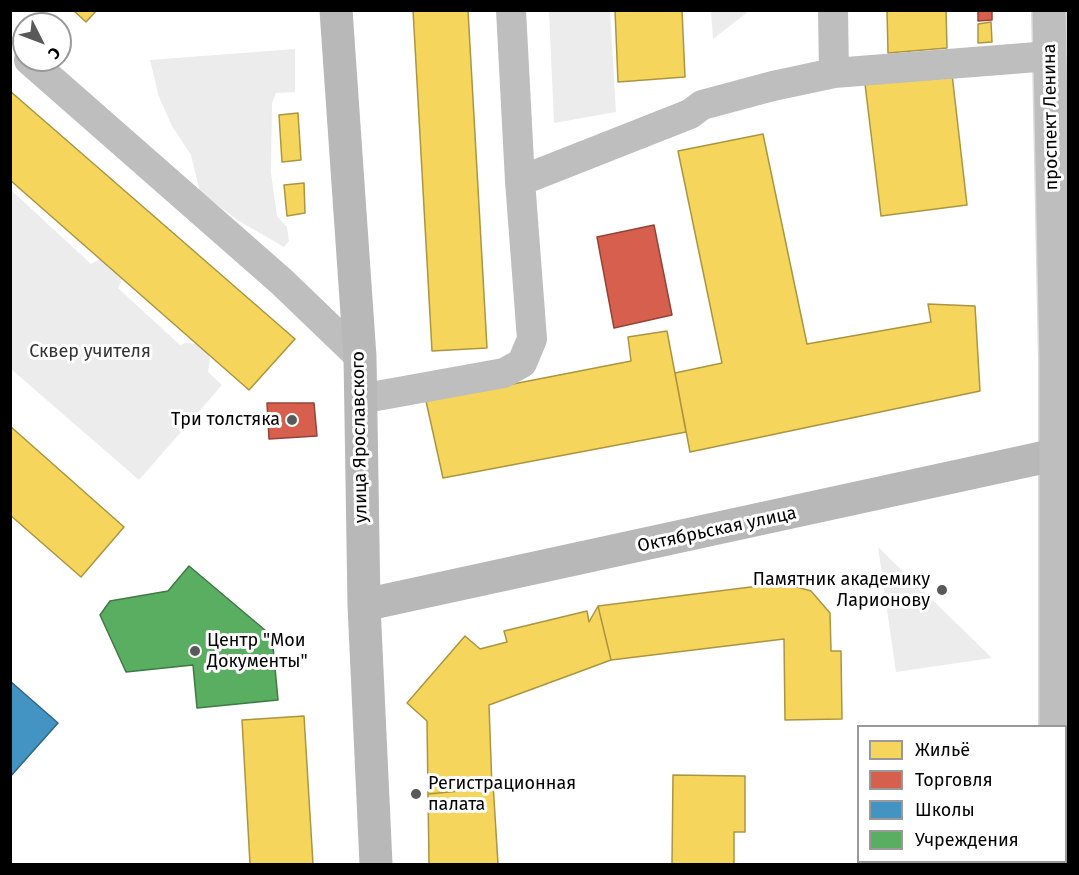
<!DOCTYPE html>
<meta charset="utf-8">
<style>
body{margin:0}
#map{position:relative;width:1079px;height:875px;overflow:hidden;background:#fff;font-family:"Fira Sans",sans-serif}
canvas{display:block}
.frame{position:absolute;inset:0;border:12px solid #000;pointer-events:none}
.legend{position:absolute;left:857px;top:725px;width:210px;height:138px;box-sizing:border-box;background:#fff;border:2px solid #999;margin:0;padding:8px 10px;list-style:none;font-size:18px;color:#000}
.legend li{display:flex;align-items:center;gap:12px;height:30px}
.legend b{width:30px;border:2px solid #999}
.north{position:absolute;left:12px;top:12px;width:60px;height:60px;box-sizing:border-box;background:#fff;border:2px solid #999;border-radius:50%;rotate:132deg;font-size:16px;font-weight:700;line-height:24px;text-align:center;color:#000}
.north::after{content:'';display:block;margin:auto;width:21px;height:27px;background:#595959;clip-path:polygon(50% 0,100% 100%,50% 72%,0 100%)}
</style>
<div id="map">
<canvas width="1079" height="875"></canvas>
<div class="frame"></div>
<ul class="legend">
<li><b style="height:16px;background:#f6d55c"></b>Жильё</li>
<li><b style="height:16px;background:#d6604d"></b>Торговля</li>
<li><b style="height:16px;background:#4393c3"></b>Школы</li>
<li><b style="height:16px;background:#5aae61"></b>Учреждения</li>
</ul>
<div class="north">С</div>
</div>
<script>
const context = document.querySelector('canvas').getContext('2d');
context.lineJoin = 'round';
function fill(path, color) {
  context.fillStyle = color;
  context.fill(path, 'evenodd');
}
function shape(rows) {
  const path = new Path2D();
  for (const r of rows) {
    path.moveTo(r[0], r[1]);
    for (let i = 2; i < r.length; i += 2) path.lineTo(r[i], r[i + 1]);
  }
  return path;
}
function trace(path, color, width, dash) {
  context.strokeStyle = color;
  context.lineWidth = width;
  context.lineCap = dash ? 'butt' : 'round';
  context.setLineDash(dash || []);
  context.stroke(path);
}
function label(font, color, halo, rows, align = 'center') {
  context.font = font + ' "Fira Sans",sans-serif';
  context.lineWidth = 6;
  context.setLineDash([]);
  context.textBaseline = 'middle';
  context.strokeStyle = halo;
  context.fillStyle = color;
  for (const [text, x, y, turn = 0] of rows) {
    context.save();
    context.translate(x, y);
    context.rotate((+turn || 0) * Math.PI / 180);
    context.textAlign = isNaN(turn) ? turn : align;
    if (halo) context.strokeText(text, 0, 0);
    context.fillText(text, 0, 0);
    context.restore();
  }
}
fill(shape([
 [549,11,610,11,616,112,554,123],
 [711,11,711,10,749,11,713,39],
 [295,49,295,92,276,93,272,103,271,173,277,216,287,227,289,241,284,247,239,221,200,192,191,155,172,126,159,97,150,60],
 [11,190,91,264,102,258,122,279,118,288,180,345,186,343,199,344,208,353,210,359,208,372,222,385,139,480,11,369],
 [878,547,992,658,896,672]
]), '#ececec');
const homes = shape([
 [73,10,97,10,86,22,73,10],
 [413,10,468,10,487,348,432,351,413,10],
 [615,10,682,10,685,77,618,82,615,10],
 [887,10,946,10,947,48,888,53,887,10],
 [991,22,992,42,978,43,978,24,991,22],
 [952,74,967,205,881,216,865,84,952,74],
 [10,91,295,339,249,390,10,180,10,91],
 [298,113,301,160,282,162,279,115,298,113],
 [763,134,807,344,931,322,928,304,975,306,980,391,690,452,675,373,722,363,678,151,763,134],
 [304,183,305,213,287,216,284,185,304,183],
 [667,331,686,432,443,478,426,401,631,361,628,337,667,331],
 [10,426,124,527,81,577,10,515,10,426],
 [783,583,811,591,830,613,831,651,841,651,842,719,785,720,784,639,611,660,598,606,783,583],
 [598,606,611,660,489,705,492,788,428,794,427,721,407,703,465,636,480,649,507,642,504,631,587,611,589,622,598,606],
 [304,716,313,864,250,864,242,720,304,716],
 [673,775,745,776,745,832,734,832,734,864,672,864,673,775],
 [493,783,498,864,429,864,428,794,492,788,493,783]
]);
fill(homes, '#f6d55c');
trace(homes, '#ac9540', 1.5);
const shops = shape([
 [978,10,992,10,992,20,978,21,978,10],
 [654,225,672,315,614,328,597,237,654,225],
 [267,403,314,403,317,436,269,439,267,403]
]);
fill(shops, '#d6604d');
trace(shops, '#964336', 1.5);
const schools = shape([
 [10,681,58,723,10,777,10,681]
]);
fill(schools, '#4393c3');
trace(schools, '#2f6788', 1.5);
const public = shape([
 [189,566,272,636,278,700,197,708,193,665,126,672,100,615,110,601,168,591,189,566]
]);
fill(public, '#5aae61');
trace(public, '#3f7a44', 1.5);
const primary = shape([
 [1049,10,1056,362,1056,726],
 [1056,864,1056,862]
]);
trace(primary, '#dbdbdb', 36);
trace(shape([
 [511,10,520,181],
 [833,10,834,73],
 [29,60,282,282,360,357],
 [360,399,504,373,522,363,532,339,520,181,690,114,702,105,773,86,834,73,1050,56]
]), '#bebebe', 30);
trace(shape([
 [336,10,360,357,364,605,376,864],
 [364,605,1068,452]
]), '#b8b8b8', 33);
trace(primary, '#bebebe', 33);
for (const [x, y, r, color] of [
 [292,420,6,"#595959"],
 [942,590,6,"#595959"],
 [195,651,6,"#595959"],
 [416,794,6,"#595959"]
]) {
  const dot = new Path2D();
  dot.arc(x, y, r, 0, 2 * Math.PI);
  context.fillStyle = color;
  context.fill(dot);
  trace(dot, '#fff', 2);
}
label('18px', '#000', '#fff', [
 ["проспект Ленина",1051,117,-91],
 ["улица Ярославского",360,437,-91],
 ["Октябрьская улица",717,530,-12]
]);
label('18px', '#333', '#fff', [
 ["Сквер учителя",90,352]
]);
label('18px', '#000', '#fff', [
 ["Три толстяка",280,420],
 ["Памятник академику",930,580],
 ["Ларионову",930,601],
 ["Центр \"Мои",207,641,"left"],
 ["Документы\"",207,662,"left"],
 ["Регистрационная",428,784,"left"],
 ["палата",428,805,"left"]
], 'right');
</script>
